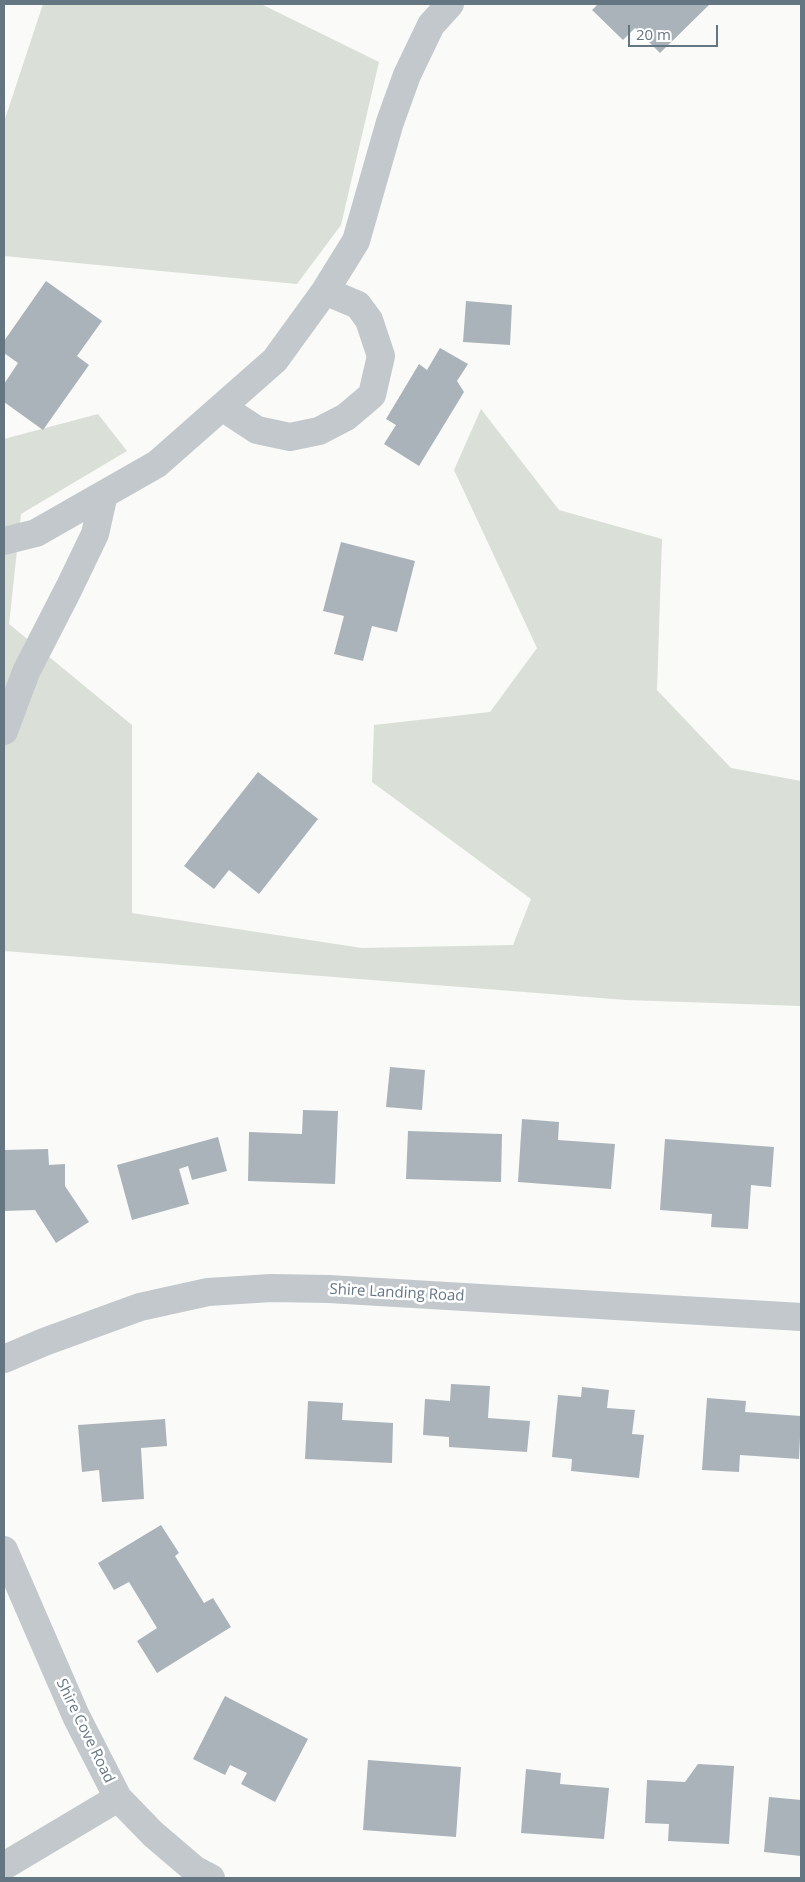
<!DOCTYPE html>
<style>
body{margin:0}
#map{position:relative;width:805px;height:1882px;overflow:hidden;background:#fafaf8;font-family:"Open Sans",sans-serif}
canvas{display:block}
.frame{position:absolute;inset:0;border:5px solid #657683;pointer-events:none}
.scale{position:absolute;left:628px;top:25px;width:90px;height:22px;box-sizing:border-box;border:2px solid #657683;border-top:0;padding-left:6px;font-size:15px;line-height:18px;white-space:nowrap;color:#657683;-webkit-text-stroke:4px #fff;paint-order:stroke}
</style>
<div id="map">
<canvas width="805" height="1882"></canvas>
<div class="frame"></div>
<div class="scale">20 m</div>
</div>
<script>
const context = document.querySelector('canvas').getContext('2d');
context.lineJoin = 'round';
function fill(path, color) {
  context.fillStyle = color;
  context.fill(path, 'evenodd');
}
function shape(rows) {
  const path = new Path2D();
  for (const r of rows) {
    path.moveTo(r[0], r[1]);
    for (let i = 2; i < r.length; i += 2) path.lineTo(r[i], r[i + 1]);
  }
  return path;
}
function trace(path, color, width, dash) {
  context.strokeStyle = color;
  context.lineWidth = width;
  context.lineCap = dash ? 'butt' : 'round';
  context.setLineDash(dash || []);
  context.stroke(path);
}
function label(font, color, halo, rows, align = 'center') {
  context.font = font + ' "Open Sans",sans-serif';
  context.lineWidth = 5;
  context.setLineDash([]);
  context.textBaseline = 'middle';
  context.strokeStyle = halo;
  context.fillStyle = color;
  for (const [text, x, y, turn = 0] of rows) {
    context.save();
    context.translate(x, y);
    context.rotate((+turn || 0) * Math.PI / 180);
    context.textAlign = isNaN(turn) ? turn : align;
    if (halo) context.strokeText(text, 0, 0);
    context.fillText(text, 0, 0);
    context.restore();
  }
}
fill(shape([
 [43,4,261,4,379,62,341,225,297,284,4,256,4,122],
 [481,409,559,510,662,539,657,690,731,768,801,781,801,1006,626,1000,4,951,4,439,98,414,127,451,21,514,9,624,132,725,132,913,362,948,513,945,531,899,372,782,374,725,490,712,537,648,454,470]
]), '#dadfd7');
fill(shape([
 [598,4,710,4,660,53,635,28,623,40,592,10],
 [46,281,102,321,77,356,89,365,43,430,4,402,4,384,18,363,4,353,4,341],
 [466,301,512,305,510,345,463,342],
 [440,348,468,364,457,381,464,392,419,466,384,444,396,425,386,419,419,364,427,370],
 [341,542,415,561,397,632,372,626,363,661,334,654,344,616,323,611],
 [258,772,318,819,259,894,229,870,214,889,184,866],
 [390,1067,425,1070,422,1110,386,1107],
 [303,1110,338,1111,335,1184,248,1181,249,1132,302,1134],
 [522,1119,559,1122,558,1140,615,1144,611,1189,518,1182],
 [408,1131,502,1134,501,1182,406,1179],
 [218,1137,227,1171,192,1180,188,1166,179,1169,189,1204,132,1220,117,1165],
 [665,1139,774,1147,771,1187,751,1185,748,1229,711,1227,712,1214,660,1210],
 [48,1149,49,1165,65,1164,65,1186,89,1222,56,1243,35,1210,4,1211,4,1150],
 [451,1384,490,1386,488,1418,530,1421,527,1452,449,1447,449,1437,423,1435,425,1399,450,1401],
 [582,1387,609,1390,607,1408,635,1410,632,1434,644,1435,639,1478,571,1471,572,1459,552,1457,558,1395,581,1397],
 [707,1398,746,1401,745,1412,801,1416,799,1459,740,1455,739,1472,702,1470],
 [308,1401,343,1403,342,1420,393,1423,392,1463,305,1459],
 [165,1419,167,1446,141,1448,144,1499,102,1502,99,1470,82,1472,78,1425],
 [161,1525,179,1553,175,1556,204,1603,213,1598,231,1627,157,1673,137,1641,157,1628,129,1582,114,1590,98,1563],
 [225,1696,308,1739,275,1802,241,1784,247,1773,230,1765,225,1775,193,1759],
 [368,1760,461,1767,456,1837,363,1830],
 [698,1764,734,1766,729,1844,668,1841,669,1824,645,1823,647,1780,685,1782],
 [526,1769,561,1773,560,1784,609,1788,604,1839,521,1833],
 [769,1797,801,1800,801,1856,764,1852]
]), '#aab3b9');
trace(shape([
 [222,407,257,430,290,437,319,431,346,417,372,395,381,356,369,320,358,305,325,291],
 [4,541,36,533,157,464,275,360,325,291,356,241,390,122,407,75,431,25,450,4],
 [4,731,26,672,69,588,95,534,104,494],
 [4,1359,44,1342,140,1307,208,1292,271,1288,329,1289,801,1317],
 [4,1550,76,1716,118,1798,153,1834,194,1869,211,1878],
 [4,1866,118,1798]
]), '#c3c8cc', 28);
label('15px', '#657683', '#fff', [
 ["Shire Landing Road",397,1293,3],
 ["Shire Cove Road",85,1731,64]
]);
</script>
